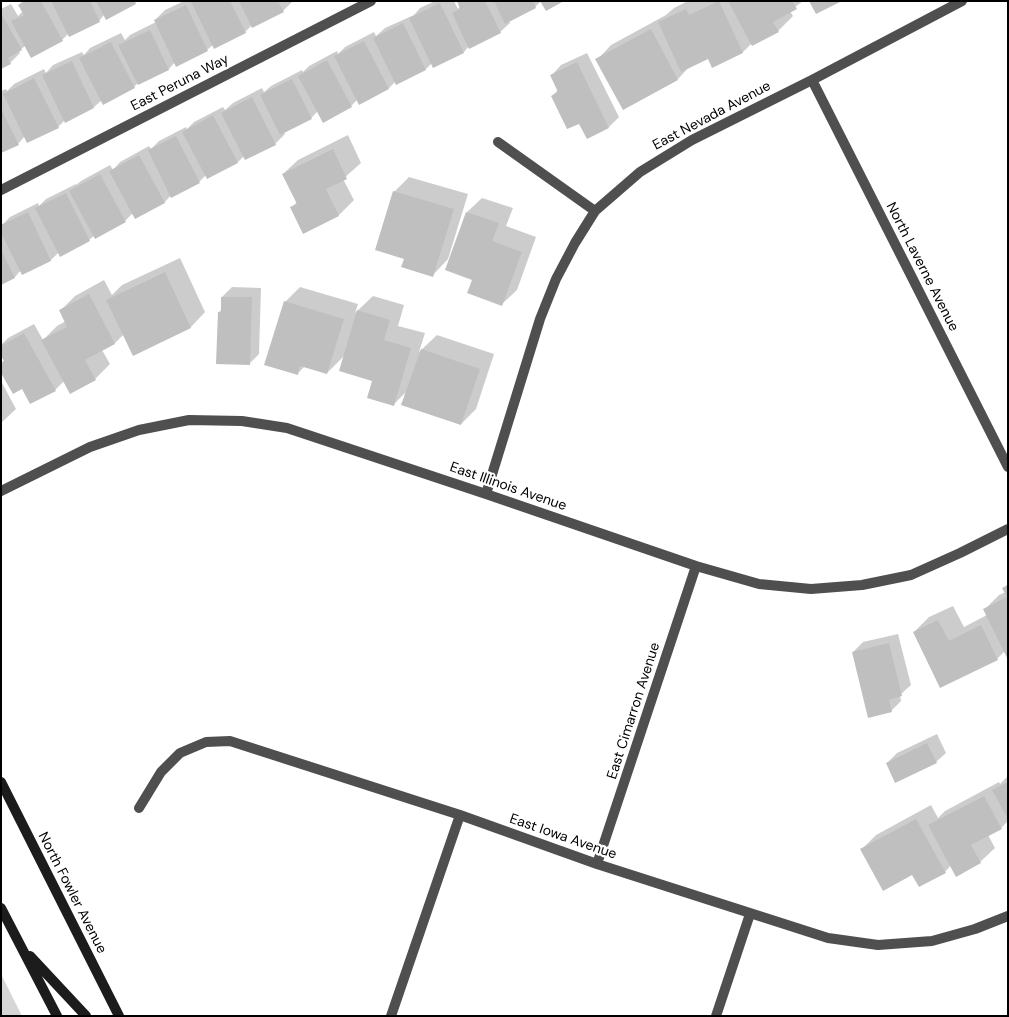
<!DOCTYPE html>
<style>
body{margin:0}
#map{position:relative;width:1009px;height:1017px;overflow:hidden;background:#fff;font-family:"DM Sans",sans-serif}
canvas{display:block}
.frame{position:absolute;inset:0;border:2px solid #000;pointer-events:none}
</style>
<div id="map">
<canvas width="1009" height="1017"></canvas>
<div class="frame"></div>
</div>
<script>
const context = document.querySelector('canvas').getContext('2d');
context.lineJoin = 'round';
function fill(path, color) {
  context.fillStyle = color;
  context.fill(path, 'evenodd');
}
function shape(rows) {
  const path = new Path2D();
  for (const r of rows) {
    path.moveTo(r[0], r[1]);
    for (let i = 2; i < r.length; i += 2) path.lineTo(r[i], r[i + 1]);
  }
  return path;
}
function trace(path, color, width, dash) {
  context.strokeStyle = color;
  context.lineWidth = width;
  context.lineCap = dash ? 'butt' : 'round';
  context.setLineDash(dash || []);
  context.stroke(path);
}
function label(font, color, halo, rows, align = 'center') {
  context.font = font + ' "DM Sans",sans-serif';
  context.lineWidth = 4.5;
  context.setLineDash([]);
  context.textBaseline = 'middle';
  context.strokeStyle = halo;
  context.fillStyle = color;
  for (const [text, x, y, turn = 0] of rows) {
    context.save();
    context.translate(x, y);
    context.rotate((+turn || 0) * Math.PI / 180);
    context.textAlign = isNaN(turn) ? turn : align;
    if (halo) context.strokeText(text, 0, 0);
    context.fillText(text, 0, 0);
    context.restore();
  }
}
fill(shape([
 [1,974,22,1016,1,1016]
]), '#d6d6d6');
fill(shape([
 [23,1,137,1,106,18,104,15,99,21,68,34,62,40,26,45,19,51,20,53,10,63,1,67,1,9,11,4,18,16,23,11,20,5],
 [184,1,293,1,283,11,252,25,245,32,214,44,207,50,175,62,169,69,138,83,134,87,102,100,94,107,65,120,58,127,25,136,18,144,1,152,1,91,6,89,7,91,14,84,44,69,46,73,53,65,82,52,84,55,90,48,121,33,125,40,130,35,156,22,155,20,165,10],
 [435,1,454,1,458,9,460,6,458,1,541,1,535,7,509,20,510,23,500,32,469,46,464,52,433,66,432,63,426,69,397,83,396,81,389,88,360,103,358,99,351,106,318,111,311,118,284,132,285,134,275,144,244,156,238,162,208,178,206,175,199,182,171,195,165,202,136,218,133,213,125,221,95,235,89,240,59,252,51,260,21,270,15,277,1,283,1,223,3,224,10,217,38,203,39,206,46,199,76,184,76,185,81,181,110,165,113,170,120,162,149,146,151,149,159,141,186,127,187,129,194,122,223,107,225,110,233,103,262,88,264,92,271,86,302,70,303,72,309,66,337,51,338,54,345,47,374,32,376,36,385,28,414,15,420,8],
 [688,1,803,1,790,11,793,16,778,31,752,43,743,52,708,58,691,65,678,79,623,108,597,60,611,45,666,15,674,8],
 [587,53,619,117,609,127,587,138,580,122,552,96,558,90,552,75,561,65],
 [348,135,361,163,343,179,354,200,339,215,303,232,291,208,297,202,283,174,298,160],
 [409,177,468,194,448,259,433,275,406,258,394,192],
 [482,198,513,208,506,226,536,237,517,290,502,304,473,279,467,212],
 [180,258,205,312,191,327,134,354,124,334,115,343,102,350,110,364,95,379,64,381,55,390,23,387,1,363,5,360,1,353,1,345,8,338,34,324,43,340,57,326,66,321,60,311,75,296,104,280,112,295,122,285],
 [232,287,261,288,259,354,249,364,219,312,222,309,222,297],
 [300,287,358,304,355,313,373,296,404,305,398,326,425,333,419,352,437,335,494,354,476,409,461,424,408,390,393,405,373,380,345,355,327,373,305,366,297,374,285,302],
 [1,381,16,409,1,423],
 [1008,584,1008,656,1005,651,997,659,914,632,929,617,953,606,964,627,987,615,984,610,999,595,1006,592,1004,588],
 [898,634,911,685,900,695,901,701,891,711,853,652,863,642],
 [937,734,946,753,936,762,887,763,897,753],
 [1008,776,1008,821,1001,828,988,835,995,848,980,862,951,865,945,872,912,873,862,849,876,835,931,805,938,818,945,811,999,782,1000,784]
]), '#0003');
fill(shape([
 [24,1,41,1,63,41,31,58,11,21,24,15,18,5],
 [51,1,90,1,100,22,69,37],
 [96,1,135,1,136,4,106,20],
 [193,1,230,1,246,33,214,49,191,2],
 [239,1,278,1,284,12,252,28],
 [457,1,485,1,501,33,469,49,452,13,460,9],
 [494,1,533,1,536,8,505,24],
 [540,1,564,1,546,11],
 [719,1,743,53,712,68,708,59,681,72,658,22,686,9,689,15],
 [728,1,792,1,797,9,773,22,779,32,752,46],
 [809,1,842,1,816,14],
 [440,3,464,53,433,68,409,18],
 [186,5,208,51,176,67,154,20],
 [1,13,22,50,8,58,11,64,1,69],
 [403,23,426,70,396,85,373,38],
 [651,29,678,80,623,110,595,59],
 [150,30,169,70,138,85,118,45],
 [364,41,389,89,359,105,334,56],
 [111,42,135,88,103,105,79,58],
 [327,60,352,107,323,123,298,76],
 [72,61,94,108,65,123,42,75],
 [577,62,609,128,587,139,579,124,567,129,551,96,558,92,550,75],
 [34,78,59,128,27,143,3,94],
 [292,79,312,119,280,135,260,95],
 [252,97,276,145,245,160,221,113],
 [1,109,19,145,1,153],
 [213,115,238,163,207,179,182,132],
 [176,136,200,183,171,198,148,150],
 [333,149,347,179,326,189,339,216,303,234,290,207,297,204,282,174],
 [139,155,165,203,135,219,109,171],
 [100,174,126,222,95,239,69,191],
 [393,191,454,209,433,277,401,267,404,259,375,250],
 [66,193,90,241,60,257,35,208],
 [28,212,51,261,22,275,1,233,1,225],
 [466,212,499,223,492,241,522,252,502,306,467,293,472,280,445,270],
 [1,250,15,278,1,285],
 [165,272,191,328,133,356,106,300],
 [89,294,115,344,85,360,96,380,70,394,41,340,67,327,59,310],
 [221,297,252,297,250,365,216,364,218,312,221,312],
 [284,301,344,319,327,374,300,366,298,375,264,365],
 [357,310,390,320,384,340,411,348,394,406,367,398,372,381,339,371],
 [24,333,56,391,30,404,22,389,13,394,1,373,1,363,4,361,1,356,1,346],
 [421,349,480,369,461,425,401,405],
 [1008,585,1008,660,983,609,1007,597,1002,588],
 [938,620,949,641,981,625,998,660,940,688,913,632],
 [889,643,902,696,889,700,892,712,868,718,852,652],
 [927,743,937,763,895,783,886,763],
 [1008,782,1008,819,992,790],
 [984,796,1002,829,971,845,981,863,956,877,928,825],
 [916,819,946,873,919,887,912,875,883,891,860,849]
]), '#bfbfbf');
trace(shape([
 [812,80,1008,467],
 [498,142,595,211],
 [1,190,371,1],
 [1,491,90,447,139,430,189,420,242,421,287,428,486,494,696,566,759,584,811,589,862,585,911,575,960,553,1008,529],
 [486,494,540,319,556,279,575,243,595,211,640,172,692,140,812,80,962,1],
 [139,808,161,772,180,753,206,742,230,741,460,815,597,864,828,938,878,945,932,941,975,929,1008,916],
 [597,864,696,566],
 [391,1016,460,815],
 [716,1016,750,914]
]), '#4f4f4f', 10);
trace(shape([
 [1,782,119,1016],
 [1,908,57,1016],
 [30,956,86,1016]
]), '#1c1c1c', 10);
label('14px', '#000', '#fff', [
 ["East Peruna Way",180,83,-27],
 ["East Nevada Avenue",712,116,-28],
 ["North Laverne Avenue",922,267,63],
 ["East Illinois Avenue",508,487,19],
 ["East Cimarron Avenue",634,711,-72],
 ["East Iowa Avenue",563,837,19],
 ["North Fowler Avenue",72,893,63]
]);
</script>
